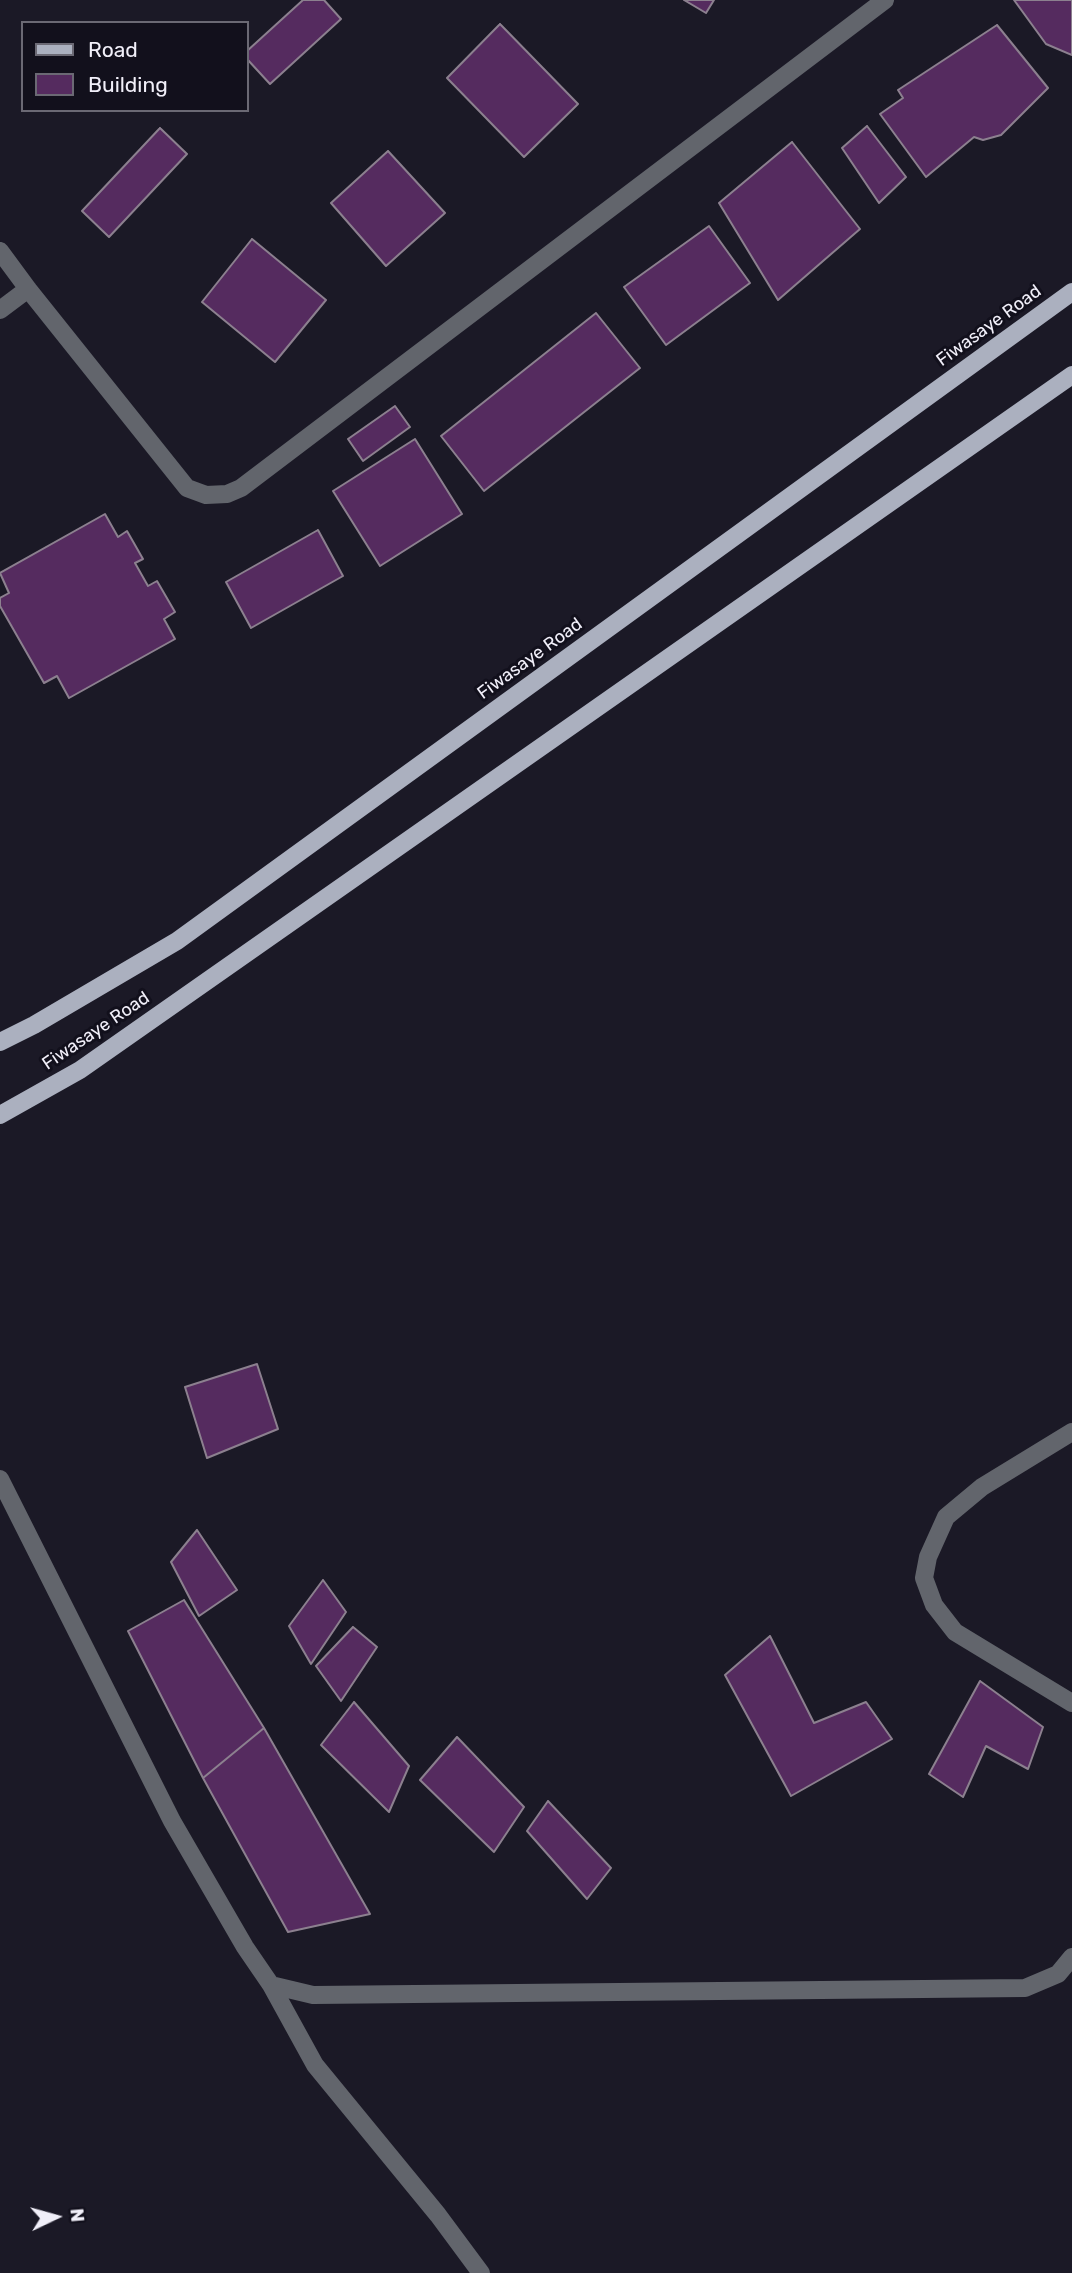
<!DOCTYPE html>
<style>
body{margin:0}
#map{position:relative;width:1072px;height:2273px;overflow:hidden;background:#1b1926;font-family:Rubik,sans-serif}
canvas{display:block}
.legend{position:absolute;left:21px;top:21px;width:228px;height:91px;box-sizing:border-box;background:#12101c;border:2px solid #6b6974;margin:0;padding:9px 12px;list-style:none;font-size:21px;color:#f1eff9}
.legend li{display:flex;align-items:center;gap:14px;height:35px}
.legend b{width:35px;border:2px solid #6b6974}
.north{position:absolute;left:21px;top:2182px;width:70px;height:70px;-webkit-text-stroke:5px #12101c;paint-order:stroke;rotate:85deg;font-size:19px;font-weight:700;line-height:28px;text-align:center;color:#f1eff9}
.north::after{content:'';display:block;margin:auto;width:24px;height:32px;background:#f1eff9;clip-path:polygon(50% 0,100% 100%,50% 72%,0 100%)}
</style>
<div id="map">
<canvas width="1072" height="2273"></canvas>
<ul class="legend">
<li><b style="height:9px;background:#abb0bf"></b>Road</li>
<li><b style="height:19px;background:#552b5f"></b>Building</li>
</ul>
<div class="north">N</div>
</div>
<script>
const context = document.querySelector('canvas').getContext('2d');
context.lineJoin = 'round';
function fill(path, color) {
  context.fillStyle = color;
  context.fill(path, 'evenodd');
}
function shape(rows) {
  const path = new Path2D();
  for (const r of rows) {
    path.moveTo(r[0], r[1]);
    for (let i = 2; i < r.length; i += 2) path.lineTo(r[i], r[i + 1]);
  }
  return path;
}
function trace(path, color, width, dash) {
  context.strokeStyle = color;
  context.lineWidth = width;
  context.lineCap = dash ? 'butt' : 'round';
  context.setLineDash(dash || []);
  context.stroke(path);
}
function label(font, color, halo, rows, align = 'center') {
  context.font = font + ' Rubik,sans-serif';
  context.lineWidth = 6;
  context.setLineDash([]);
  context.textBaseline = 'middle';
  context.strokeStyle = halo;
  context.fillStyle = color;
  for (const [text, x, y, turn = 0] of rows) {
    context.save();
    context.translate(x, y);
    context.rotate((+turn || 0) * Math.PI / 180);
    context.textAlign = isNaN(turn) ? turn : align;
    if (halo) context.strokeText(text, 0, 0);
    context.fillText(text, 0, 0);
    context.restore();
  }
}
const building = shape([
 [303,0,324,0,341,19,270,84,247,59,247,51,303,0],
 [684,0,714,0,706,13,684,0],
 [1014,0,1072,0,1072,55,1046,44,1014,0],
 [500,24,578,104,524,157,447,78,500,24],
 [997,25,1048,88,1001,135,983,140,974,137,926,177,880,114,903,98,898,90,997,25],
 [867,126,906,177,879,203,842,148,867,126],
 [160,128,187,154,109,237,82,211,160,128],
 [792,142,860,229,778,300,719,203,792,142],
 [388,151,445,213,386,266,331,203,388,151],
 [709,226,750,283,666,345,624,287,709,226],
 [252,239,326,300,275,362,202,302,252,239],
 [596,313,640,368,484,491,441,436,596,313],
 [395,406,410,427,363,461,348,439,395,406],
 [415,439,462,514,380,566,333,491,415,439],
 [105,514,118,537,127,531,143,559,135,563,148,586,157,581,175,612,164,619,175,639,69,698,57,676,44,683,0,606,0,598,9,593,0,573,105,514],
 [318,530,343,576,251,628,226,582,318,530],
 [257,1364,278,1429,207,1458,185,1387,257,1364],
 [197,1530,237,1590,199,1616,171,1562,197,1530],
 [323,1580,346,1612,311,1664,289,1626,323,1580],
 [184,1600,264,1728,203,1778,128,1631,184,1600],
 [353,1627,377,1647,341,1701,316,1666,353,1627],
 [770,1636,814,1723,866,1702,892,1739,791,1796,725,1675,770,1636],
 [980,1681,1043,1727,1028,1769,986,1746,963,1797,929,1774,980,1681],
 [354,1702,409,1766,389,1812,321,1745,354,1702],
 [264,1728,370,1914,288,1932,203,1778,264,1728],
 [457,1737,524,1807,494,1852,420,1780,457,1737],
 [548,1801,611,1868,587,1899,527,1831,548,1801]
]);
fill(building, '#552b5f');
trace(building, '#8c808f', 2);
trace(shape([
 [0,251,28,289,187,488,206,495,227,494,241,488,885,0],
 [0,310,28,289],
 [1072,1432,982,1487,946,1517,928,1557,924,1578,934,1605,955,1632,1072,1703],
 [0,1479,172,1821,245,1947,271,1985,315,2065,438,2215,481,2273],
 [271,1985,313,1995,1025,1988,1058,1974,1072,1957]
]), '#62656c', 18);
trace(shape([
 [0,1042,34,1025,177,941,1072,292],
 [0,1115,80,1070,1072,375]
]), '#abb0bf', 18);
label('18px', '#f1eff9', '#12101c', [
 ["Fiwasaye Road",989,326,-36],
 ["Fiwasaye Road",530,659,-36],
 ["Fiwasaye Road",96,1031,-34]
]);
</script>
